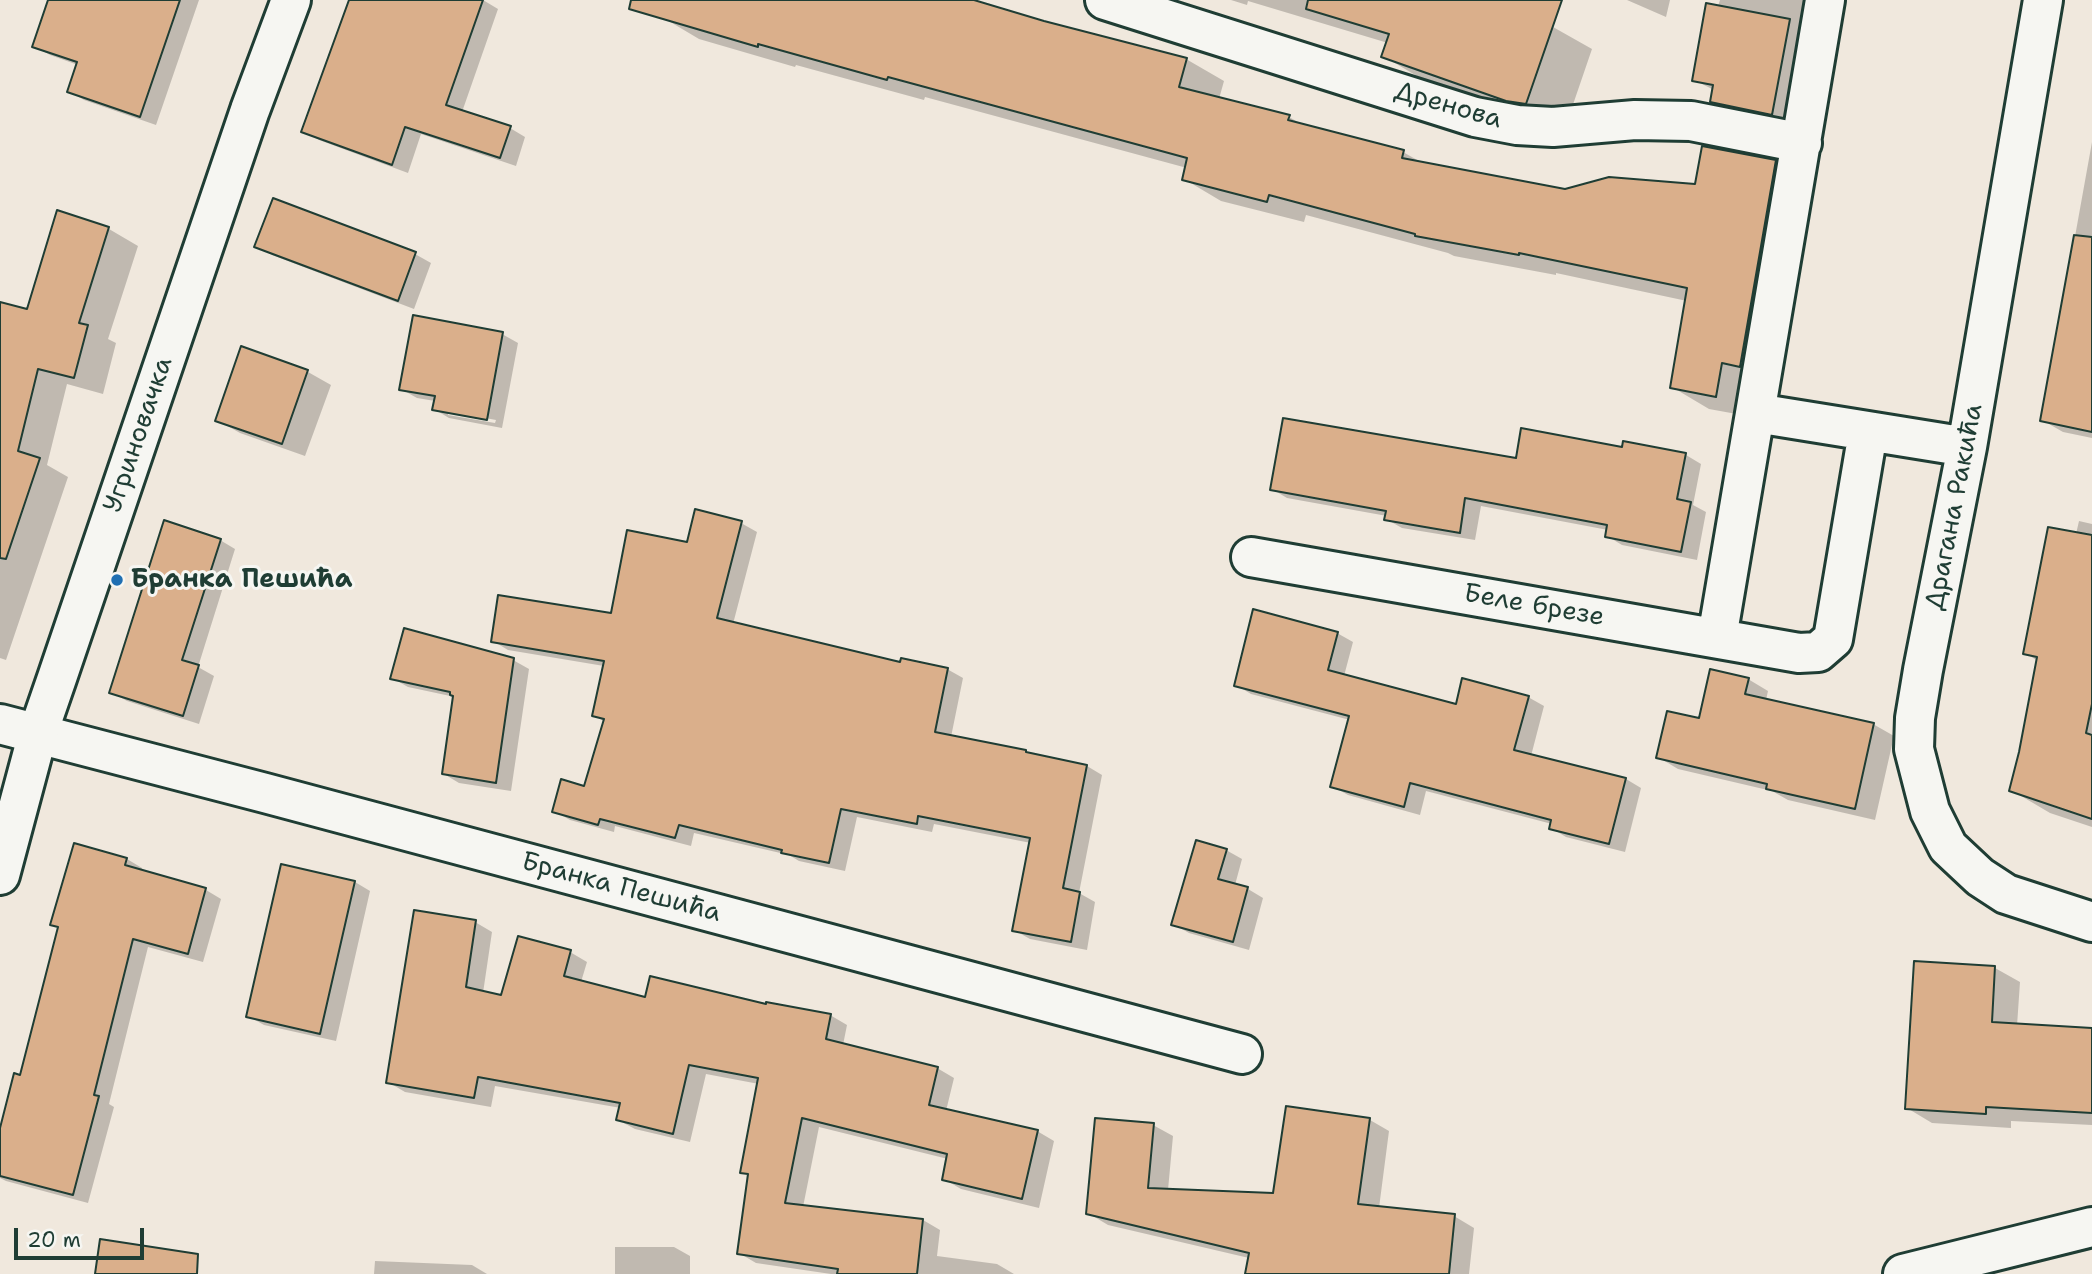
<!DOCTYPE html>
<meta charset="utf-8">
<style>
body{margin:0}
#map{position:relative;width:2092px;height:1274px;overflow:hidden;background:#f0e8dd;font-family:"Shantell Sans",sans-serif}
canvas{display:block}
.scale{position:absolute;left:14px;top:1228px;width:130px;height:32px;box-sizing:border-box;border:4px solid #1f3d34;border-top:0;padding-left:9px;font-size:21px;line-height:24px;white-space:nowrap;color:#1f3d34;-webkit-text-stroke:5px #f6f6f2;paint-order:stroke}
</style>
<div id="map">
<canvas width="2092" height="1274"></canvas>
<div class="scale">20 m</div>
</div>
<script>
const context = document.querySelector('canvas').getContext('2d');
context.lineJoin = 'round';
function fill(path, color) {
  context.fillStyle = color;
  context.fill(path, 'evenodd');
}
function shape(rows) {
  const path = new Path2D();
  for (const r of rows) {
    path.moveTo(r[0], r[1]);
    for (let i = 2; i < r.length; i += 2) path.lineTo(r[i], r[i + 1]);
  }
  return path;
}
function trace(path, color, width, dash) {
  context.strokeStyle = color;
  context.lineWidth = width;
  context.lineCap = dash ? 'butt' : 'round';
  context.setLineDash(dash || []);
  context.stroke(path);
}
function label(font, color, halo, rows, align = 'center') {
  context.font = font + ' "Shantell Sans",sans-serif';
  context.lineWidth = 6;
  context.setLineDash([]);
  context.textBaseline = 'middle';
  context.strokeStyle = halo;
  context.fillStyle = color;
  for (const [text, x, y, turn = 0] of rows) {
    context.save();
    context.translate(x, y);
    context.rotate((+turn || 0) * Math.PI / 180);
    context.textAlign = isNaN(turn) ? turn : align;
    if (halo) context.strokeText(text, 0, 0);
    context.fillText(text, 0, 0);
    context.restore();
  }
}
fill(shape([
 [50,0,199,0,156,125,84,100,69,91,78,65,50,55,34,46],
 [350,0,483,0,498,9,462,112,510,128,525,137,516,166,421,134,408,173,319,140,303,131],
 [667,0,965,0,1186,59,1224,81,1219,99,1289,117,1305,126,1403,152,1426,165,1565,191,1697,186,1775,162,1812,183,1753,417,1709,409,1672,387,1687,301,1556,273,1556,275,1454,256,1448,253,1306,215,1304,222,1221,201,1184,179,1187,168,925,97,924,100,796,65,795,67,699,39,662,17],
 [1231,0,1476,0,1553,27,1592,49,1566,125,1547,122,1422,79,1383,56,1388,43,1248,1,1247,5],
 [1627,0,1670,0,1666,17],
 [1720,0,1805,0,1800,27,1805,29,1788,122,1727,111,1712,102,1714,90,1694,80],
 [2092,142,2092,438,2063,432,2042,420],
 [274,201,415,254,431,263,414,309,272,255,256,246],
 [58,213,109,229,138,246,108,339,116,343,103,394,67,384,47,465,68,477,6,660,0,658,0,303,28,311],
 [502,334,518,343,502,428,449,418,434,409,435,401,417,398,401,389],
 [448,411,496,420,495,423,448,415],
 [242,349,308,372,331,385,305,456,240,433,217,420],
 [1625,443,1686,455,1701,464,1693,505,1706,512,1697,560,1622,545,1607,536,1608,530,1481,506,1475,540,1402,528,1386,519,1387,516,1287,498,1272,489,1624,449],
 [2079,521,2092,524,2092,827,2050,813,2011,790,2038,661,2025,653,2076,534],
 [741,523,757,532,733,624,901,664,947,669,963,678,951,737,1087,766,1102,775,1079,893,1095,902,1087,950,1030,939,1014,930,1031,843,934,824,932,832,857,817,845,871,799,861,789,855,694,833,691,846,615,826,614,832,570,820,554,811,586,788,605,722,594,715,604,666,508,650,493,641,612,615,688,544],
 [220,540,235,549,198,667,214,676,199,724,127,701,111,692],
 [1337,633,1353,642,1344,676,1457,706,1528,697,1544,706,1531,756,1626,779,1641,788,1625,852,1566,837,1551,828,1552,824,1426,791,1420,815,1348,795,1332,786,1350,720,1251,694,1236,685],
 [513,660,529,669,511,791,459,783,444,774,455,697,408,687,392,678],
 [1748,679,1768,691,1766,700,1873,724,1894,736,1875,820,1788,800,1772,791,1678,769,1658,757],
 [75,845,127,859,142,868,142,871,206,890,221,899,203,962,148,947,109,1104,114,1107,88,1203,6,1181,0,1178,0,1135,21,1077,59,928,52,924],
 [1226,850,1242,859,1235,885,1248,889,1263,898,1249,950,1189,933,1173,924],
 [355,882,370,891,336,1041,264,1025,248,1016],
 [475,922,492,932,483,993,503,997,570,952,587,962,581,982,646,1000,767,1006,830,1015,847,1025,843,1045,937,1068,954,1078,946,1111,1037,1131,1054,1141,1039,1208,961,1189,944,1179,948,1159,819,1127,803,1207,923,1220,940,1230,937,1256,997,1264,1014,1274,831,1274,756,1263,739,1253,750,1176,742,1172,759,1084,706,1074,690,1142,635,1129,618,1120,621,1108,495,1086,491,1107,405,1092,388,1082],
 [1995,968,2020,982,2017,1026,2092,1030,2092,1125,2011,1121,2011,1128,1932,1123,1907,1108],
 [1370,1120,1389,1131,1379,1208,1454,1216,1474,1228,1469,1274,1246,1274,1249,1258,1108,1225,1088,1213,1153,1125,1173,1136,1168,1190,1274,1195],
 [615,1247,674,1247,690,1256,690,1274,615,1274],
 [375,1261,472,1265,487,1274,374,1274]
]), '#0003');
const building = shape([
 [48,0,180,0,140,117,67,92,77,62,32,47,48,0],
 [349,0,483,0,446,105,511,126,500,158,405,127,392,165,301,132,349,0],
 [631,0,974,0,1044,21,1187,58,1179,87,1290,115,1288,120,1404,150,1402,158,1565,189,1609,177,1695,184,1702,146,1776,160,1740,367,1722,363,1716,397,1670,388,1687,288,1519,253,1519,255,1415,236,1415,234,1269,195,1267,202,1182,180,1187,158,888,77,887,80,758,44,758,47,629,9,631,0],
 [1308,0,1562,0,1526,104,1506,101,1381,57,1389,34,1306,9,1308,0],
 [1706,3,1790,19,1772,115,1710,102,1713,85,1692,81,1706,3],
 [273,198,416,252,398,301,254,247,273,198],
 [57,210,109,227,79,323,88,325,74,378,38,369,18,451,40,458,6,559,0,558,0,302,27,309,57,210],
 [2074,235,2092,237,2092,432,2040,421,2074,235],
 [413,315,503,332,487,420,432,410,435,396,399,390,413,315],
 [241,346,308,370,282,444,215,421,241,346],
 [1283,418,1516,458,1521,428,1622,447,1623,441,1686,453,1677,499,1691,502,1681,552,1605,537,1607,525,1465,498,1460,533,1384,520,1386,511,1270,490,1283,418],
 [695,509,742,521,717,618,900,662,901,658,948,668,935,732,1026,750,1026,752,1087,765,1063,888,1080,892,1071,942,1012,931,1030,838,918,816,917,824,841,809,829,863,781,853,782,850,679,825,675,838,600,819,598,825,552,812,561,779,584,786,604,719,592,716,604,661,491,642,498,595,611,613,627,530,687,542,695,509],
 [164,520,221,539,182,660,199,665,183,716,109,693,164,520],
 [2048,527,2092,535,2092,704,2086,733,2092,735,2092,819,2009,791,2019,752,2037,657,2023,654,2048,527],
 [1253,609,1338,632,1328,670,1456,704,1462,678,1529,696,1514,750,1626,778,1609,844,1549,829,1551,820,1410,783,1404,807,1330,787,1349,716,1234,686,1253,609],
 [404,628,514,658,496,783,442,774,453,696,450,695,450,692,390,679,404,628],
 [1710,669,1749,678,1745,694,1874,723,1855,809,1766,789,1767,784,1656,758,1667,711,1699,718,1710,669],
 [1196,840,1227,849,1218,879,1248,887,1233,942,1171,925,1196,840],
 [74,843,127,858,125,865,206,888,188,954,133,939,94,1095,99,1096,73,1195,0,1176,0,1128,14,1073,20,1075,58,927,50,925,74,843],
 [281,864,355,881,320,1034,246,1017,281,864],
 [414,910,476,920,466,987,501,995,518,936,571,950,564,976,645,997,650,976,766,1004,766,1002,831,1014,826,1039,938,1067,929,1105,1038,1130,1022,1199,942,1180,947,1154,802,1118,785,1203,923,1219,917,1274,837,1274,838,1269,737,1254,748,1174,740,1173,758,1078,689,1065,673,1134,616,1120,620,1103,478,1077,474,1098,386,1083,414,910],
 [1914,961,1995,966,1992,1022,2092,1028,2092,1113,1986,1107,1986,1114,1905,1109,1914,961],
 [1286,1106,1370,1118,1358,1204,1455,1214,1449,1274,1245,1274,1249,1253,1086,1214,1095,1118,1154,1123,1148,1188,1273,1193,1286,1106],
 [100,1239,198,1254,197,1274,95,1274,100,1239]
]);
fill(building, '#daaf8b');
trace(building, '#1f3d34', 2);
const street = shape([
 [1105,0,1475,117,1517,125,1553,127,1635,120,1691,121,1802,143],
 [2043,0,1967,447,1923,670,1915,718,1914,749,1930,811,1948,847,1980,877,2006,894,2092,922],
 [1756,413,1967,447],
 [1251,557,1799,653,1818,652,1833,639,1868,432],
 [1717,638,1825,0],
 [0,724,265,793,1242,1054],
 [1903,1274,2092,1227]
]);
const secondary = shape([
 [0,875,38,733,57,678,250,110,291,0]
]);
trace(street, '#1f3d34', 44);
trace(secondary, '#1f3d34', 44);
trace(street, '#f6f6f2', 38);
trace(secondary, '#f6f6f2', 38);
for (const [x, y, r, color] of [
 [117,580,7,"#1f6fb2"]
]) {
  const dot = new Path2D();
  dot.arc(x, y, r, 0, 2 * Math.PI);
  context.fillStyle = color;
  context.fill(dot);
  trace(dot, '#f6f6f2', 2.5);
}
label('26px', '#1f3d34', '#f6f6f2', [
 ["Дренова",1448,106,16],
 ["Угриновачка",139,435,-71],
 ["Драгана Ракића",1955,507,-79],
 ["Беле брезе",1534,606,10],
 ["Бранка Пешића",621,888,15]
]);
label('bold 26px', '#1f3d34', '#f6f6f2', [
 ["Бранка Пешића",131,580]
], 'left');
</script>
